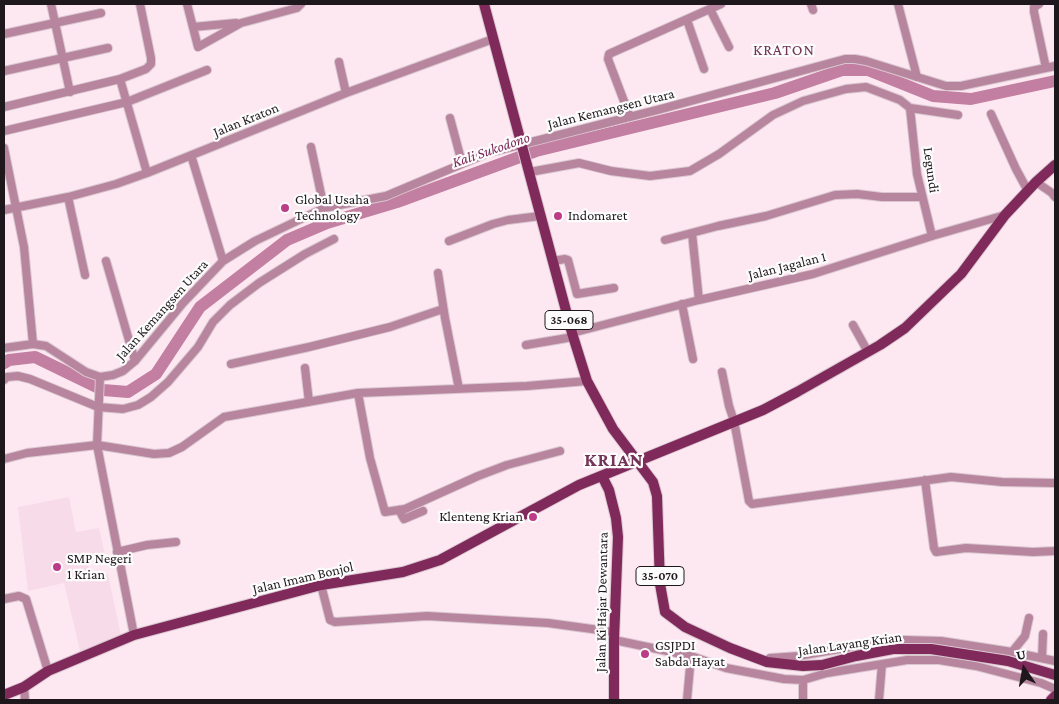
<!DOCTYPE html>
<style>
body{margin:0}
#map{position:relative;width:1059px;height:704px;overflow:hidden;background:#fde8f2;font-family:"Crimson Pro",serif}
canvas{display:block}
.frame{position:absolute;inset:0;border:5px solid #1e171b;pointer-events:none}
.north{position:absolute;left:999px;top:644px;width:50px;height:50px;-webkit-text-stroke:4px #fcfcfc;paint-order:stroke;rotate:348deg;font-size:14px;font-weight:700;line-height:20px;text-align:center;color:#1e171b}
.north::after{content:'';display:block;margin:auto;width:18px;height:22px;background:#1e171b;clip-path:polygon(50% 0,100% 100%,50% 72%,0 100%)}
</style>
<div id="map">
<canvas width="1059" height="704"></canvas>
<div class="frame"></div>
<div class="north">U</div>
</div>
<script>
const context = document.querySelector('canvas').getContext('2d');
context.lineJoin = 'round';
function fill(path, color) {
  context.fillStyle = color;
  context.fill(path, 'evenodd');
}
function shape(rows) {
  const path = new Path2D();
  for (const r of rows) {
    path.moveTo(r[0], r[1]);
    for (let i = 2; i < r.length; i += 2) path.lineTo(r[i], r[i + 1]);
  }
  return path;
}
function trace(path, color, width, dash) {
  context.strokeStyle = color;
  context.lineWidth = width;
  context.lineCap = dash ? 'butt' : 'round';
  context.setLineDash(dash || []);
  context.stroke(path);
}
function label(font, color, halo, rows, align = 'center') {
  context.font = font + ' "Crimson Pro",serif';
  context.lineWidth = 4.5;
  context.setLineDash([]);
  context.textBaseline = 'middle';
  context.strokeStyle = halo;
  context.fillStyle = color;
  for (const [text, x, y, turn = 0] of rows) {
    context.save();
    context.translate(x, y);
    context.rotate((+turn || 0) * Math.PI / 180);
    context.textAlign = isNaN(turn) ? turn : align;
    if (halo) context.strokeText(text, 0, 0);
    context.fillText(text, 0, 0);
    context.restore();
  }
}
fill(shape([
 [69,497,76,532,99,528,105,555,87,559,91,577,108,574,121,636,80,651,64,583,28,591,18,507]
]), '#f8dbe8');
trace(shape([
 [4,363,9,360,35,357,103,390,128,392,156,374,200,307,287,240,327,223,397,202,536,151,775,93,842,70,868,70,933,96,971,99,1055,81]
]), '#c37fa1', 12);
const minor = shape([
 [51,4,70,92],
 [187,4,198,47,241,23,297,8,301,4],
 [811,4,813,10],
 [898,4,917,77],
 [1039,4,1034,7,1034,12,1046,68],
 [710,9,729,47],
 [687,20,704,69],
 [193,27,236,23],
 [4,34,101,13],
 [339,62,346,93],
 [4,71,108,48],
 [120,79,147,173],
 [4,107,120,79,146,69,151,64,151,58,140,4],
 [910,108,917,174,932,236],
 [991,114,1016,169,1028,191],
 [630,117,608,59,609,54,721,4],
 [450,118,462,163],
 [4,131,127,102,207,70],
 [311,147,324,208],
 [4,148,24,247,33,344],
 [191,155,223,261],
 [530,172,579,163,611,171,650,176,690,171,719,154,773,115,803,101,846,89,866,87,900,100,910,108,958,115],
 [1036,182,1052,193,1055,197],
 [68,197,85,275],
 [4,210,68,197,116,184,147,173,346,93,493,39],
 [692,233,699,300],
 [665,240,718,226,766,216,835,195,857,194,882,197,922,197],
 [449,241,493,224,508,220,540,216],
 [106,261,135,361],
 [553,261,565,259,568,260,577,294,614,288],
 [438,273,445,318,459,389],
 [682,304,693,359],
 [853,325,868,352],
 [572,333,699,300,813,274,932,236,1005,215],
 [526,345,573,337],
 [4,348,33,344,46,346,86,372,100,377,113,375,123,371,135,361,183,303,223,261,255,241,324,208,386,196,488,153,661,109,845,59,855,59,866,61,946,86,961,86,1055,66],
 [231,364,309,347,390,327,443,309],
 [305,368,309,402],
 [722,372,729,406,734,421,749,501,752,504,951,477,1002,482,1055,483],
 [100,377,97,445,134,635],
 [4,380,7,377,18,376,30,379,98,407,123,409,138,405,151,397,168,382,198,347,213,322,230,305,259,283,305,254,334,239],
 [358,393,370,458,385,512,405,509,478,476,507,465,560,451],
 [4,459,27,453,97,445,154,454,169,453,182,447,224,417,358,393,527,386,587,381],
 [925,480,934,548,936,552,966,548,1033,552,1055,551],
 [399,510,404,519,423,511],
 [117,552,147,545,176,542],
 [321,585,330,620,335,622,427,616,548,623,614,632],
 [4,599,19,596,26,599,48,671],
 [614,640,691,656,726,668,784,679,803,680,827,673,907,660,939,660,976,666,1041,683,1055,689],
 [1012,652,1025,636,1029,618],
 [770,658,799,656,880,642,904,640,941,641,1012,652,1055,661],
 [1042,658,1043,634],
 [24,687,25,700],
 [687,700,691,656],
 [803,700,803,680],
 [879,700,882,664]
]);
const major = shape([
 [484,4,572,333,587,381,613,429,653,482,657,496,660,584,665,612,685,627,730,648,767,662,803,666,822,665],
 [602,476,609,490,616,518,618,537,614,640,614,700],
 [4,695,24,687,48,671,134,635,321,585,403,572,440,560,579,485,763,410,797,392,880,345,905,328,961,274,1005,215,1036,182,1055,165],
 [1051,700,1055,696]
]);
trace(minor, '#d9c7d0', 10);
trace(major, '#d9c7d0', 12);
trace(minor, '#b8859e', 8);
trace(major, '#80295b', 10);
const majorBridge = shape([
 [822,665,856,656,893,649,931,649,1008,661,1055,675]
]);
trace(majorBridge, '#d9c7d0', 12, []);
trace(majorBridge, '#80295b', 10);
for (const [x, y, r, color] of [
 [285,208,5,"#bc3c87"],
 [558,216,5,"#bc3c87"],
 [533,517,5,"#bc3c87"],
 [57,567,5,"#bc3c87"],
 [645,654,5,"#bc3c87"]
]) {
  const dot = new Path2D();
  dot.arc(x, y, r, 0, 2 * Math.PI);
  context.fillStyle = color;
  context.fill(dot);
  trace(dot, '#fcfcfc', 2);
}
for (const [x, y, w] of [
 [569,320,48],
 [660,576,48]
]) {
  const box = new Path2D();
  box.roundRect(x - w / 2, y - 9.5, w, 19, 4);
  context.fillStyle = '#fcfcfc';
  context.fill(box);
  trace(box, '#1e171b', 1);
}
label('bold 12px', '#1e171b', null, [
 ["35-068",569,320],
 ["35-070",660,576]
]);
label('14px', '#1e171b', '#fcfcfc', [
 ["Jalan Kemangsen Utara",611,109,-14],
 ["Jalan Kraton",246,120,-22],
 ["Legundi",931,170,82],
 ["Jalan Jagalan 1",787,266,-14],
 ["Jalan Kemangsen Utara",162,310,-48],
 ["Jalan Imam Bonjol",303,578,-13],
 ["Jalan Ki Hajar Dewantara",602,602,-89],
 ["Jalan Layang Krian",850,644,-8]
]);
label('14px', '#1e171b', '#fcfcfc', [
 ["Global Usaha",295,200],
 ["Technology",295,216],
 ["Indomaret",568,216],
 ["Klenteng Krian",523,517,"right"],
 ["SMP Negeri",67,559],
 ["1 Krian",67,575],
 ["GSJPDI",655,646],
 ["Sabda Hayat",655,662]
], 'left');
label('italic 15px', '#7c2a59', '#fcfcfc', [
 ["Kali Sukodono",491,150,-19]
]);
context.letterSpacing = '1px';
label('16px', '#733356', '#fcfcfc', [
 ["KRATON",784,50]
]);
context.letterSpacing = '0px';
context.letterSpacing = '1px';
label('bold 19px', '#733356', '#fcfcfc', [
 ["KRIAN",614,460]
]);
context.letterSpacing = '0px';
</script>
